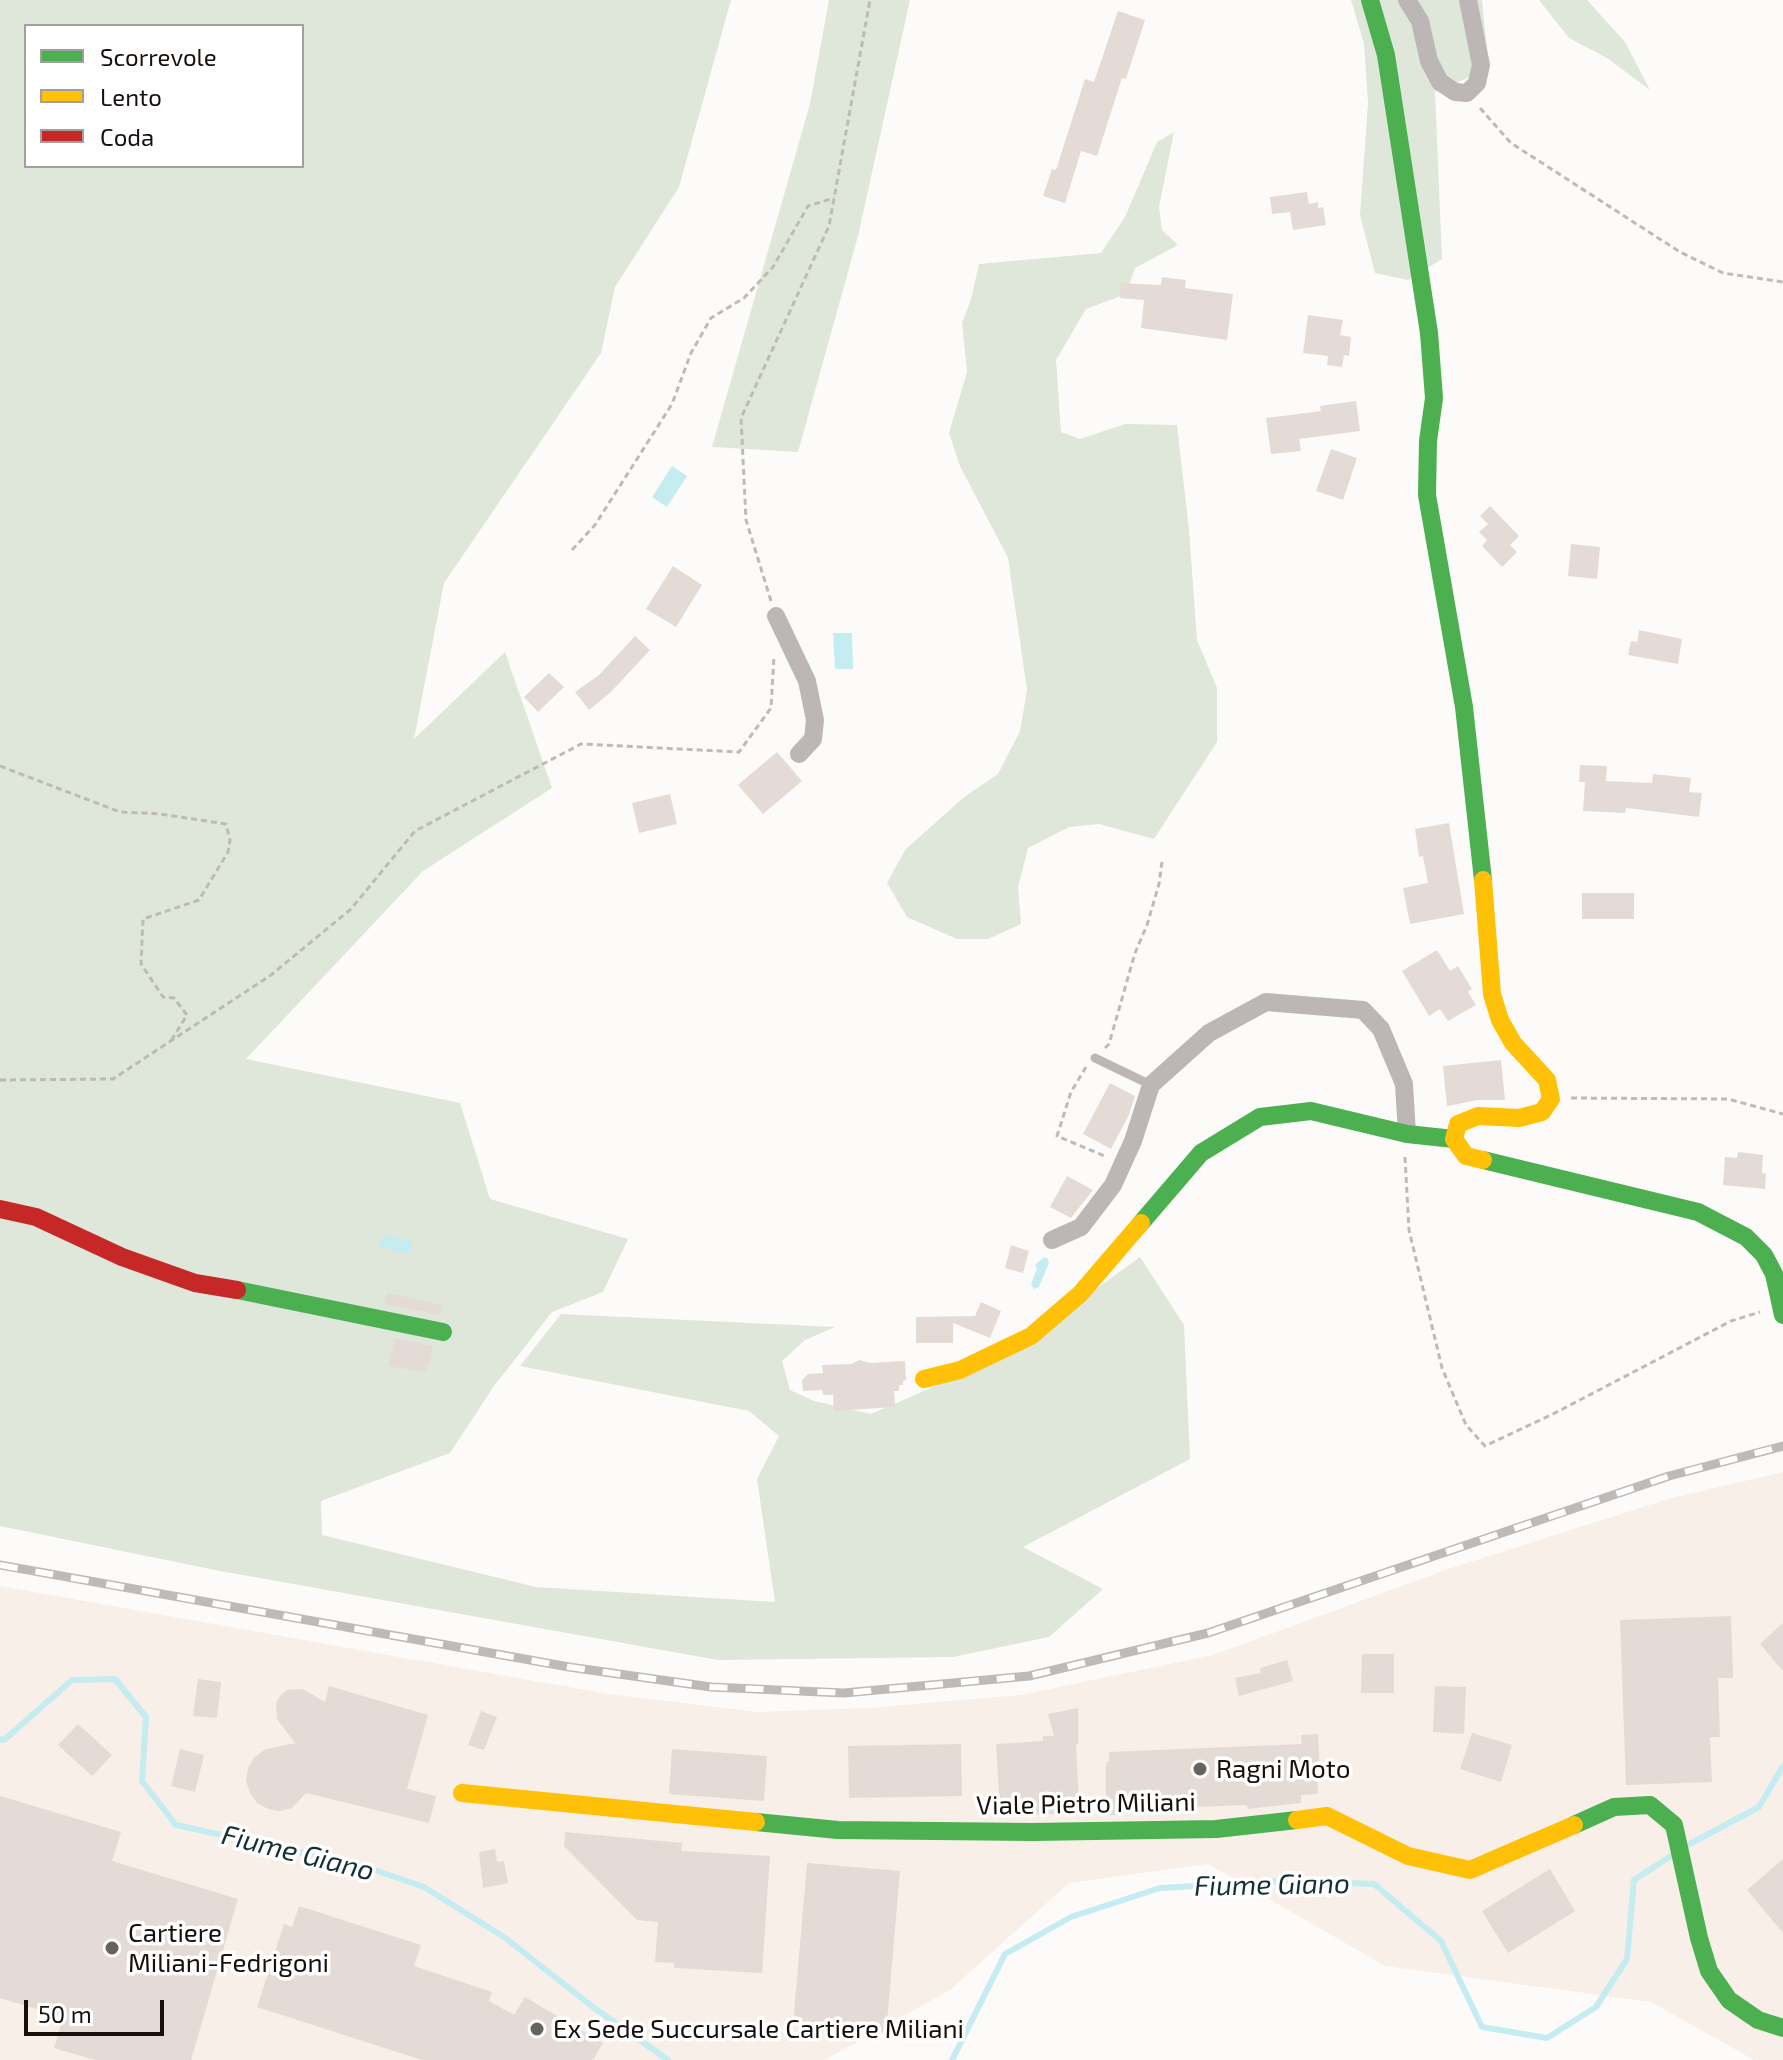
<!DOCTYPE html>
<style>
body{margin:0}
#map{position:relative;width:1783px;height:2060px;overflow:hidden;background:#fdfbf9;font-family:"Exo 2",sans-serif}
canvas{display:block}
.legend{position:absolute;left:24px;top:24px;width:280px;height:144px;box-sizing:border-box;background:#fff;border:2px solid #a39f9e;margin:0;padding:10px 14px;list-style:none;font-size:24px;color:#18100c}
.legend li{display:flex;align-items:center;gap:16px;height:40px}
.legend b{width:40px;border:2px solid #a39f9e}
.scale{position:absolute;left:24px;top:2000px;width:140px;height:36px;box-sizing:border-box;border:4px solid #18100c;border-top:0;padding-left:10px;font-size:24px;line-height:28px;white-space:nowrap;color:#18100c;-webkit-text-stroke:6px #fff;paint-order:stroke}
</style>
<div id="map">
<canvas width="1783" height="2060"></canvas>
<ul class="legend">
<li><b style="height:10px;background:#4caf50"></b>Scorrevole</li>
<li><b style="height:10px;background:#ffc107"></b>Lento</li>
<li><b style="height:10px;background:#c62828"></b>Coda</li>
</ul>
<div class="scale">50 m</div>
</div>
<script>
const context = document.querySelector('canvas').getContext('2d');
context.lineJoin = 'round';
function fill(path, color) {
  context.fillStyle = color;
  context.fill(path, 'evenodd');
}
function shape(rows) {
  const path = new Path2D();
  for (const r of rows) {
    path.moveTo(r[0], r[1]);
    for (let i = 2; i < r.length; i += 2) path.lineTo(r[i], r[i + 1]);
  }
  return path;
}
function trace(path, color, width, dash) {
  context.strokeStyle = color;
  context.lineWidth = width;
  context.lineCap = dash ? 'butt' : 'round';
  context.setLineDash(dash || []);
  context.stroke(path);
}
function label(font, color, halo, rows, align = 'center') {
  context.font = font + ' "Exo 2",sans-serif';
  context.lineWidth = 7;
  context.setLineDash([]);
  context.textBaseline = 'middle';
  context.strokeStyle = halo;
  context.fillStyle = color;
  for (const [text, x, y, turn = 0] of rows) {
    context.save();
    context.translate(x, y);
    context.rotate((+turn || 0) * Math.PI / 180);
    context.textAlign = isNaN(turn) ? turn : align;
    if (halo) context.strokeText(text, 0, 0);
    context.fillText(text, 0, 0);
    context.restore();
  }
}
fill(shape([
 [1783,1472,1783,2060,1754,2060,1651,2002,1385,1966,1208,1864,1069,1883,950,1990,825,2060,0,2060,0,1586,608,1694,758,1712,869,1708,1020,1695,1213,1655,1448,1569,1671,1498]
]), '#f8efe8');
fill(shape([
 [0,0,731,0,679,187,615,287,601,353,444,583,414,739,505,652,552,788,423,871,246,1059,460,1103,490,1199,628,1239,603,1292,552,1312,494,1386,450,1453,321,1501,322,1535,536,1587,775,1602,757,1479,779,1436,749,1411,520,1366,561,1314,835,1327,805,1340,782,1361,790,1390,814,1401,871,1414,1002,1357,1140,1257,1184,1325,1190,1459,1023,1547,1103,1589,1049,1637,953,1657,718,1660,215,1570,0,1526],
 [26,26,302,26,302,166,26,166],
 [829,0,910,0,858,236,798,452,712,447,810,104],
 [1351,0,1482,0,1489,69,1435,92,1442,259,1408,280,1375,273,1360,215,1368,103,1364,44],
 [1539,0,1587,0,1625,42,1650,90,1607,58,1569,38],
 [1174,132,1159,207,1162,230,1178,245,1135,268,1126,294,1086,309,1056,360,1061,432,1080,439,1125,424,1177,425,1189,530,1197,640,1217,688,1217,742,1154,839,1099,824,1069,827,1028,848,1018,887,1021,924,988,939,957,939,907,917,887,883,905,850,963,798,998,774,1020,731,1027,690,1008,558,960,466,949,433,967,372,962,323,971,299,979,264,1101,253,1125,217,1157,142]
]), '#dee7d9');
fill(shape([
 [672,466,687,476,667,507,652,497],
 [833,633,852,633,853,669,835,669],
 [383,1235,412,1241,409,1254,380,1247],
 [1043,1258,1047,1258,1049,1263,1039,1287,1034,1289,1031,1284,1037,1269,1035,1265]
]), '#c5ecf1');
trace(shape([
 [0,1739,4,1740,72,1680,115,1679,146,1717,142,1781,176,1825,360,1865,424,1887,504,1937,593,2007,668,2060],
 [1686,1846,1759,1807,1783,1766],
 [952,2060,1005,1954,1071,1917,1160,1888,1284,1881,1374,1884,1441,1941,1482,2027,1547,2038,1596,2007,1627,1959,1634,1880,1674,1854]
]), '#c5ecf1', 6);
fill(shape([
 [1118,11,1145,20,1126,79,1122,78,1097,156,1081,151,1065,203,1043,196,1052,169,1056,170,1085,79,1094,82],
 [1307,192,1309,204,1318,202,1318,208,1323,207,1326,225,1293,230,1290,212,1272,214,1270,197],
 [1162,277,1186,280,1185,288,1233,294,1227,340,1141,328,1144,300,1120,298,1120,283,1161,285],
 [1308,315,1343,320,1340,335,1351,337,1349,356,1344,355,1342,367,1327,365,1328,356,1303,353],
 [1356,401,1360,431,1299,439,1301,451,1271,454,1266,418,1321,411,1320,406],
 [1331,449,1357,458,1343,500,1316,491],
 [1490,506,1519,536,1510,545,1517,552,1502,567,1482,546,1487,540,1479,532,1488,524,1480,516],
 [1571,544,1600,547,1597,579,1568,576],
 [673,566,702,585,676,627,646,609],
 [1639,630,1682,639,1678,664,1628,655,1631,641,1637,642],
 [635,636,650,650,611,692,589,710,575,692,599,675],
 [549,673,564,687,538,712,524,697],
 [777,752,802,781,763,814,738,785],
 [1580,765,1607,766,1606,781,1652,783,1653,774,1691,778,1689,792,1702,793,1699,817,1626,808,1625,813,1583,811,1585,782,1579,782],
 [670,794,677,824,639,833,632,803],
 [1449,823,1464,914,1410,924,1403,888,1428,883,1423,856,1419,857,1415,829],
 [1582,893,1634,893,1634,919,1582,919],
 [1437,950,1450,971,1458,966,1472,989,1468,992,1476,1005,1448,1021,1440,1009,1429,1016,1402,971],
 [1501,1060,1505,1100,1478,1100,1447,1106,1443,1066],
 [1110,1083,1135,1096,1129,1115,1111,1149,1083,1134],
 [1738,1152,1763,1155,1762,1173,1766,1174,1765,1189,1723,1185,1725,1157,1737,1158],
 [1067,1176,1093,1190,1071,1218,1050,1207],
 [1011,1245,1029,1251,1023,1273,1005,1268],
 [387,1293,442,1305,440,1315,384,1304],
 [981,1302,1001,1311,990,1338,953,1323,953,1343,916,1343,916,1317,975,1316],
 [395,1338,433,1346,429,1366,427,1365,425,1372,388,1366],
 [859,1360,870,1363,905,1361,906,1380,903,1381,903,1385,899,1385,899,1391,894,1391,895,1407,834,1411,833,1395,823,1395,822,1390,803,1391,802,1380,808,1374,823,1373,822,1365,851,1364],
 [1731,1616,1733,1678,1718,1678,1720,1737,1710,1737,1712,1782,1626,1785,1620,1620],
 [1783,1623,1783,1671,1760,1644],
 [1362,1654,1394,1654,1394,1693,1361,1693],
 [1287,1660,1293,1681,1239,1696,1235,1678,1261,1673,1260,1668],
 [198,1679,221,1682,217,1718,193,1716],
 [329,1686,428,1715,407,1789,436,1796,429,1823,306,1793,292,1808,280,1811,268,1809,257,1803,250,1793,246,1781,248,1768,254,1758,264,1750,295,1743,277,1719,276,1703,280,1696,287,1690,303,1689,325,1702],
 [1435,1686,1466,1687,1464,1734,1433,1732],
 [1078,1708,1078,1744,1076,1745,1079,1807,1070,1808,1070,1813,1014,1816,1014,1811,1000,1812,996,1744,1043,1741,1043,1736,1054,1736,1048,1714],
 [481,1711,497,1717,484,1750,468,1745],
 [78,1724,112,1755,92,1776,58,1745],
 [1472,1733,1512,1745,1501,1782,1460,1769],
 [1318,1734,1320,1770,1317,1770,1318,1794,1301,1795,1301,1803,1248,1809,1247,1805,1122,1810,1122,1815,1106,1815,1106,1762,1109,1762,1109,1752,1302,1744,1301,1735],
 [961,1744,962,1796,849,1798,848,1746],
 [180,1749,204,1755,195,1792,171,1786],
 [672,1749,767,1756,764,1801,669,1794],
 [0,1796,121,1832,112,1861,238,1899,191,2060,95,2060,54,2048,63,2017,0,1998],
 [565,1832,682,1843,681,1851,770,1856,762,1973,674,1968,674,1963,655,1962,658,1922,637,1920,564,1846],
 [495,1849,497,1862,504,1861,508,1883,483,1888,479,1852],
 [1783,1859,1783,1933,1747,1890],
 [807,1863,900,1871,886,2033,793,2025],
 [1550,1869,1575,1911,1508,1953,1482,1911],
 [299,1906,421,1945,414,1966,492,1992,489,2001,514,2015,525,1997,603,2043,593,2060,422,2060,257,2007,284,1924,292,1927]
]), '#e4dbd6');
trace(shape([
 [1480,108,1511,143,1680,252,1723,273,1783,282],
 [572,550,595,525,672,404,691,353,711,318,744,298,773,267,808,206,834,198],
 [771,601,746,520,741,418,829,226,870,0],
 [0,766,120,812,160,814,226,824,230,840,228,852,199,900,143,919,141,964,163,997,174,998,187,1015,171,1041],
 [1105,1048,1109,1044,1135,953,1147,925,1159,884,1162,862],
 [1086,1067,1071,1092,1057,1136,1107,1157],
 [0,1080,113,1079,271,975,351,909,415,831,581,744,739,752,771,708,774,656],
 [1571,1098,1728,1099,1783,1114],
 [1405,1157,1409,1230,1442,1368,1466,1425,1485,1446,1555,1413,1731,1321,1760,1312]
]), '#bfbaba', 3, [6, 4]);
trace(shape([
 [1095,1058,1151,1085]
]), '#bdb6b7', 9);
trace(shape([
 [1407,0,1420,21,1429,61,1440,82,1455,92,1467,93,1477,83,1481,65,1468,0],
 [776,616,807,681,815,720,813,739,799,754],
 [1052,1240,1081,1227,1113,1185,1133,1141,1151,1085,1209,1033,1266,1002,1363,1010,1381,1029,1404,1084,1407,1134]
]), '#bdb6b7', 18);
trace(shape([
 [1370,0,1386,55,1429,333,1434,398,1428,441,1427,495,1464,707,1483,880],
 [1483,1160,1698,1212,1746,1237,1764,1255,1774,1274,1783,1315],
 [1141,1223,1201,1153,1260,1117,1311,1111,1407,1134,1454,1139],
 [237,1290,443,1332],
 [756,1822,838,1830,1033,1832,1216,1829,1297,1820],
 [1574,1825,1614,1807,1650,1805,1674,1825,1699,1938,1709,1971,1729,2000,1758,2020,1783,2028]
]), '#4caf50', 18);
trace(shape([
 [1483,1160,1466,1156,1454,1139,1458,1124,1478,1116,1519,1118,1542,1112,1551,1099,1547,1080,1513,1043,1500,1020,1492,994,1483,880],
 [924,1379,960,1370,1031,1336,1080,1294,1141,1223],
 [462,1793,756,1822],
 [1297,1820,1327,1816,1408,1856,1470,1870,1574,1825]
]), '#ffc107', 18);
trace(shape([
 [0,1209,36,1217,122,1257,195,1283,237,1290]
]), '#c62828', 18);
const rail = shape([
 [0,1565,569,1667,711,1687,844,1693,1029,1676,1208,1633,1669,1476,1783,1446]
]);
trace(rail, '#bdbab8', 9);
trace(rail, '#fff', 6, [18]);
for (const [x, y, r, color] of [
 [1200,1769,8,"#68625f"],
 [112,1948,8,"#68625f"],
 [537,2029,8,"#68625f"]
]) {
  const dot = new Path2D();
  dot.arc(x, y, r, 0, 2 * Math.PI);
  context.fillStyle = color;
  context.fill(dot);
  trace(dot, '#fff', 3);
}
label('26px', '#18100c', '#fff', [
 ["Ragni Moto",1216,1769],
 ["Cartiere",128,1933],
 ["Miliani-Fedrigoni",128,1963],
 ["Ex Sede Succursale Cartiere Miliani",553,2029]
], 'left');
label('26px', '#18100c', '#fff', [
 ["Viale Pietro Miliani",1086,1804,-1]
]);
label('italic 28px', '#133034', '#fff', [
 ["Fiume Giano",298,1853,14],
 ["Fiume Giano",1272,1885,-1]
]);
</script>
